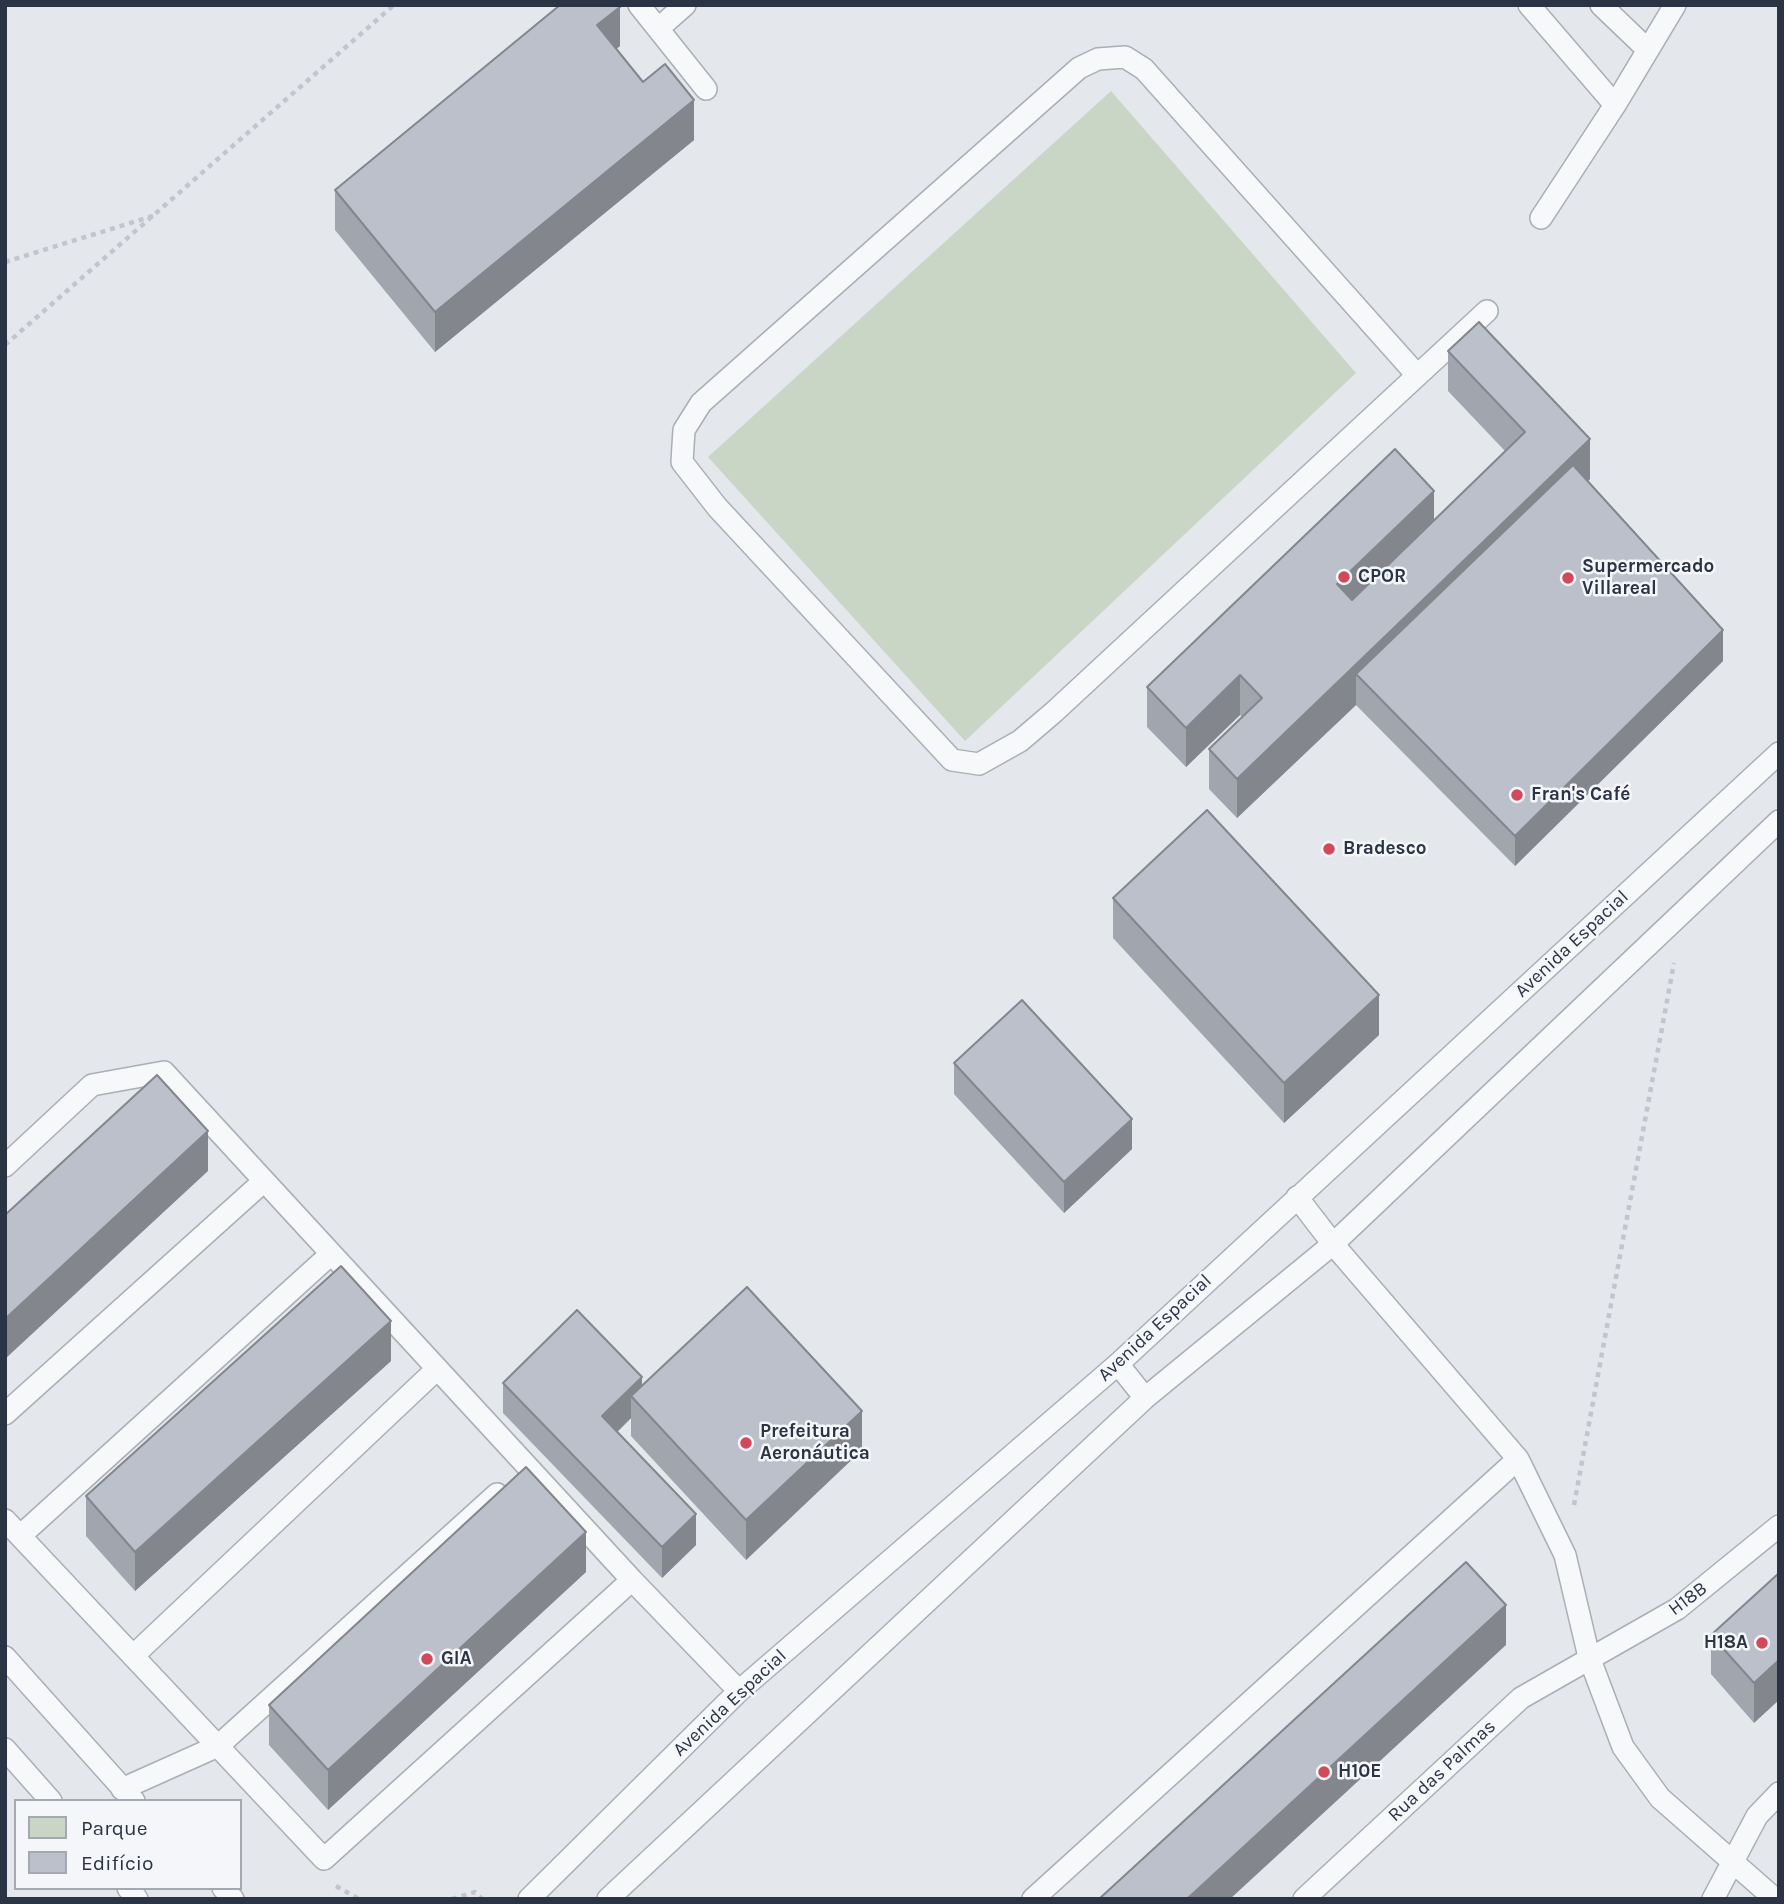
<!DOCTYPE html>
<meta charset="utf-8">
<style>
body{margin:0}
#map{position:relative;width:1784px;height:1904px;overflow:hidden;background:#e4e7ec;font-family:Karla,sans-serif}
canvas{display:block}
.frame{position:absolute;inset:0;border:7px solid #2b3445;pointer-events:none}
.legend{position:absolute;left:14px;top:1799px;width:228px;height:91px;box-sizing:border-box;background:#f4f6f9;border:2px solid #a4a8b1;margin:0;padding:9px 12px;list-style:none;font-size:21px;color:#2b3445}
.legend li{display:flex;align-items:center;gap:14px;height:35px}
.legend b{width:35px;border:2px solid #a4a8b1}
</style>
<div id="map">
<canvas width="1784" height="1904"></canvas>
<div class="frame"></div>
<ul class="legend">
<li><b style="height:19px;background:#c9d6c5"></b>Parque</li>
<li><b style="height:19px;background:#bbc0ca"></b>Edifício</li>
</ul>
</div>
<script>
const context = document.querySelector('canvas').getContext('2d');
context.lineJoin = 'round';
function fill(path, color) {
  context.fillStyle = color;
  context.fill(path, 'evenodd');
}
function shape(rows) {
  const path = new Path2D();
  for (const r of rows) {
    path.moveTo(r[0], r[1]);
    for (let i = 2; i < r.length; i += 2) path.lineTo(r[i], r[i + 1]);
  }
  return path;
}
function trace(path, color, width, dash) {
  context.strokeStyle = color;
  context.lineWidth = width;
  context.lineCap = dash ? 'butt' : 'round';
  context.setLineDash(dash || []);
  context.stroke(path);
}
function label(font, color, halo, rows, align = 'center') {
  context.font = font + ' Karla,sans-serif';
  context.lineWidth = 5;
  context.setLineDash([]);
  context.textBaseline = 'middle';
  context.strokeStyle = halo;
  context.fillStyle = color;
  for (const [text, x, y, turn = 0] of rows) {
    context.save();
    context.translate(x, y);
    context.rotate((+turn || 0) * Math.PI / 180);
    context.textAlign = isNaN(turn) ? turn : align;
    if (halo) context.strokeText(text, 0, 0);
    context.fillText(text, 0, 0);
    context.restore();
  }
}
fill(shape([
 [1111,91,1356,373,965,741,708,457]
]), '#c9d6c5');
const service = shape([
 [639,5,706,89],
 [1529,5,1615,105],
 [1601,5,1648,50],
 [659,28,685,5],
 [1541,218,1615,105,1675,5],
 [1417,375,1144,69,1125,57,1098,59,1079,68,701,403,684,430,682,462,717,507,952,760,979,764,1020,741,1054,712,1487,311],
 [5,1166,92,1085,164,1072,632,1580,739,1691],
 [1297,1197,1333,1244,1518,1459,1565,1555,1589,1657,1623,1747,1660,1798,1775,1899],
 [1118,1364,1145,1398],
 [5,1414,264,1181],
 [5,1520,324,1859,632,1580],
 [20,1536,331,1254],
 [133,1656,437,1369],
 [5,1657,134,1801],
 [5,1749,51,1801],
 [122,1789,218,1746,497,1494],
 [128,1888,137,1899],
 [223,1888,233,1899],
 [529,1899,739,1691,1118,1364,1779,753],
 [608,1899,1145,1398,1333,1244,1779,821],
 [1033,1899,1518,1459],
 [1304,1899,1521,1698,1677,1609,1779,1526],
 [1713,1899,1757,1816,1779,1793]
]);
trace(service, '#a9aeb7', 24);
trace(shape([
 [5,262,156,215],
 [5,345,394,5],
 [1574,1505,1674,963],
 [336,1886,359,1899],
 [452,1899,475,1892,482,1899]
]), '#c2c5cb', 4.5, [5, 5]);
trace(service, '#f7f8fa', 21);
fill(shape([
 [620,46,616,49,643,82,694,140,435,352,335,230,335,190],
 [1448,351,1590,479,1588,481,1723,661,1515,866,1356,705,1237,818,1209,789,1209,749,1242,717,1240,715,1186,767,1147,727,1147,687,1434,520,1505,451,1448,391],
 [1113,898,1379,1035,1284,1123,1113,938],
 [954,1063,1132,1149,1064,1213,954,1094],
 [391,1361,135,1591,86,1536,86,1496],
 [503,1383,642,1386,862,1450,746,1560,631,1436,631,1418,617,1432,696,1545,662,1578,503,1413],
 [586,1572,328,1810,269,1745,269,1705],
 [1779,1573,1754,1723,1711,1674,1711,1635]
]), '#a1a5ae');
fill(shape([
 [620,7,620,46,597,65,597,25],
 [694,100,694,140,435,352,435,312],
 [1590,439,1590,479,1371,690,1356,674,1356,705,1237,818,1237,779],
 [1434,491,1434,530,1337,624,1337,584],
 [1723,630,1723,661,1515,866,1515,836],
 [1240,675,1240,715,1186,767,1186,728],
 [1379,995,1379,1035,1284,1123,1284,1083],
 [1132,1119,1132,1149,1064,1213,1064,1182],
 [208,1131,208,1171,5,1359,5,1319],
 [391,1321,391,1361,135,1591,135,1552],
 [642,1377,642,1407,631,1396,631,1418,602,1447,602,1416],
 [862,1411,862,1450,746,1560,746,1520],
 [696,1514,696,1545,662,1578,662,1547],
 [586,1532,586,1572,328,1810,328,1770],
 [1506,1605,1506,1645,1230,1899,1187,1899],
 [1779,1660,1779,1700,1754,1723,1754,1683]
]), '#83868d');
const building = shape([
 [560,5,618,5,620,7,597,25,643,82,665,64,694,100,435,312,335,190,560,5],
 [1479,322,1590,439,1237,779,1209,749,1262,698,1240,675,1186,728,1147,687,1395,449,1434,491,1337,584,1352,600,1525,432,1448,351,1479,322],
 [1573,465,1723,630,1515,836,1356,674,1573,465],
 [1207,810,1379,995,1284,1083,1113,898,1207,810],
 [1022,1000,1132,1119,1064,1182,954,1063,1022,1000],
 [157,1075,208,1131,5,1319,5,1215,157,1075],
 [341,1266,391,1321,135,1552,86,1496,341,1266],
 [747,1287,862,1411,746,1520,631,1396,747,1287],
 [577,1310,642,1377,602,1416,696,1514,662,1547,503,1383,577,1310],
 [526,1467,586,1532,328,1770,269,1705,526,1467],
 [1466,1562,1506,1605,1187,1899,1099,1899,1466,1562],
 [1779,1573,1779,1660,1754,1683,1711,1635,1779,1573]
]);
fill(building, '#bbc0ca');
trace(building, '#83868d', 2);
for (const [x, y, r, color] of [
 [1344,577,7,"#d1495b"],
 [1568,578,7,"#d1495b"],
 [1517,795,7,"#d1495b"],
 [1329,849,7,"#d1495b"],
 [746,1443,7,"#d1495b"],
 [1762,1643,7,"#d1495b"],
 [427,1659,7,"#d1495b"],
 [1324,1772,7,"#d1495b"]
]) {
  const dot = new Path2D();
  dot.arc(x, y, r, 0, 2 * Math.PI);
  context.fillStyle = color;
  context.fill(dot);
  trace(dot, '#f4f6f9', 2.5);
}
label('bold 19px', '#2b3445', '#f4f6f9', [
 ["Supermercado",1582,567],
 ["Villareal",1582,589],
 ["CPOR",1358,577],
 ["Fran's Café",1531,795],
 ["Bradesco",1343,849],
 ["Prefeitura",760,1432],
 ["Aeronáutica",760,1454],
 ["H18A",1748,1643,"right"],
 ["GIA",441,1659],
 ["H10E",1338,1772]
], 'left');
label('19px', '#2b3445', '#f4f6f9', [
 ["Avenida Espacial",1572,944,-43],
 ["Avenida Espacial",1155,1328,-43],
 ["H18B",1688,1599,-37],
 ["Avenida Espacial",730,1703,-43],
 ["Rua das Palmas",1442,1771,-43]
]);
</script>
